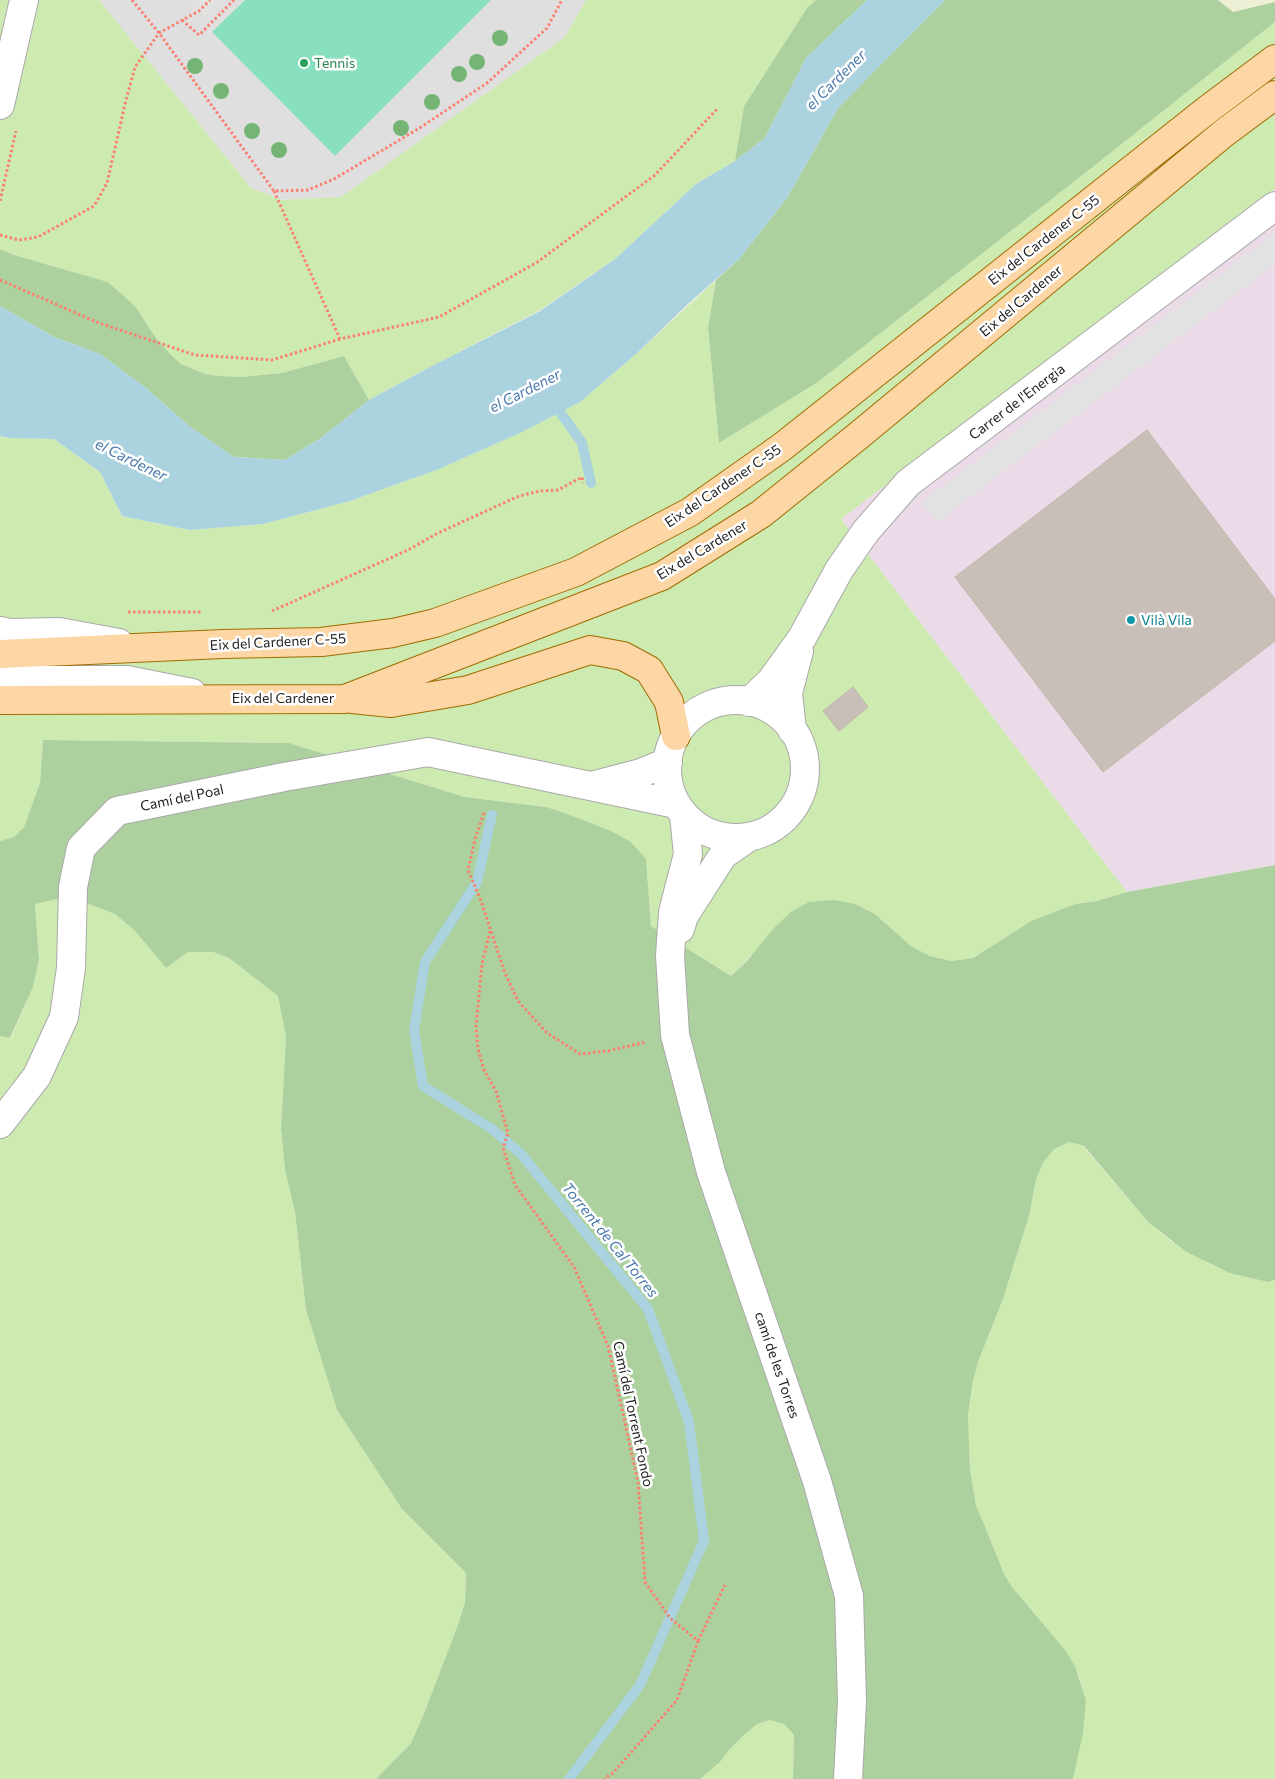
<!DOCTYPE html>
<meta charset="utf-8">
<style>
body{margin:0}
canvas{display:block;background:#f2efe9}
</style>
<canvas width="1275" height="1779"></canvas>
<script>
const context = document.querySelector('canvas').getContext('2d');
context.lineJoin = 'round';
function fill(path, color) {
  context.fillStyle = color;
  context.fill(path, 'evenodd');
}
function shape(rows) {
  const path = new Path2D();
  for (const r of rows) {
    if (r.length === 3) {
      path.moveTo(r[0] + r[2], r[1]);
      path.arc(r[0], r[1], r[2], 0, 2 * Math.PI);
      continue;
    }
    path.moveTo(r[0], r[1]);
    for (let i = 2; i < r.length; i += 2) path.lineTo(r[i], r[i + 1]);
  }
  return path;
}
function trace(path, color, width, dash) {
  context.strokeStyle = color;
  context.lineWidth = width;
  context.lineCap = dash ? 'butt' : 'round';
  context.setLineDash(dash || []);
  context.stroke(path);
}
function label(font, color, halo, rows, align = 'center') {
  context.font = font + ' Commissioner,sans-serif';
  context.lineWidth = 5;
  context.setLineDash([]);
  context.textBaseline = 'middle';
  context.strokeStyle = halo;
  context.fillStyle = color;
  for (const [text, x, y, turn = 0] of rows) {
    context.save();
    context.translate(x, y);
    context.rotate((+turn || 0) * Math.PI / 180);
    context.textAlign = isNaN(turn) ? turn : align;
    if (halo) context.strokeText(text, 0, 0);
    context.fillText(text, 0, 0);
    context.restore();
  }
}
fill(shape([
 [99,0,586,0,565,37,341,197,282,200,251,188]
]), '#e0dfdf');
fill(shape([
 [1275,189,1275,865,1127,892,841,519]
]), '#ebdbe8');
fill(shape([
 [1218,0,1275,0,1275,2,1233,12]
]), '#eef0d5');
fill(shape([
 [0,0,99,0,251,188,282,200,341,197,565,37,586,0,816,0,807,8,744,106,735,161,696,184,615,259,540,310,430,367,369,400,344,356,282,373,242,377,218,376,205,374,181,364,171,355,156,338,135,306,108,282,14,255,0,249],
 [1275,22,1275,189,841,519,1127,892,1097,901,1075,904,1031,921,973,958,951,961,930,956,911,946,875,914,855,904,774,928,761,946,731,976,651,926,646,859,611,831,568,814,546,807,465,797,289,743,43,740,40,783,24,827,14,837,0,841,0,436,9,438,54,439,100,472,122,516,190,530,263,524,350,501,439,469,520,433,580,402,636,354,716,280,708,328,719,443,818,382,1094,166],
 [63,898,89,904,115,914,135,931,166,968,188,952,213,952,229,958,278,996,286,1037,281,1128,285,1170,295,1212,306,1310,337,1410,402,1509,466,1573,465,1603,456,1630,423,1716,411,1743,376,1779,0,1779,0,1036,11,1038,33,987,39,960,35,903],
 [1069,1142,1083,1146,1148,1222,1172,1242,1214,1266,1229,1273,1268,1282,1275,1280,1275,1779,1073,1779,1086,1700,1081,1683,1075,1666,1055,1638,1012,1587,1004,1574,984,1524,976,1506,970,1469,968,1415,973,1381,978,1362,1003,1299,1029,1216,1036,1180,1043,1163,1054,1149],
 [770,1720,784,1724,794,1735,793,1779,700,1779,720,1762,730,1749,745,1734,757,1724]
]), '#cdebb0');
fill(shape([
 [816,0,867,0,806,58,765,138,735,161,744,106,807,8],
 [945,0,1218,0,1233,12,1275,2,1275,22,1094,166,818,382,719,443,708,328,716,280,739,259,787,198,838,108],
 [0,249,14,255,108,282,135,306,156,338,171,355,181,364,205,374,218,376,242,377,282,373,344,356,369,400,321,438,285,460,234,457,189,426,146,388,100,354,54,337,0,306],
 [43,740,289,743,465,797,546,807,568,814,611,831,631,842,646,859,651,926,731,976,747,961,774,928,791,912,809,902,834,900,855,904,875,914,911,946,930,956,951,961,973,958,1031,921,1075,904,1097,901,1127,892,1275,865,1275,1280,1268,1282,1229,1273,1185,1251,1148,1222,1084,1146,1069,1142,1054,1149,1043,1163,1036,1180,1029,1216,1003,1299,978,1362,973,1381,968,1415,970,1469,976,1506,984,1524,1004,1574,1012,1587,1065,1650,1075,1666,1086,1700,1083,1733,1073,1779,793,1779,794,1735,784,1724,770,1720,757,1724,745,1734,730,1749,720,1762,700,1779,376,1779,411,1743,423,1716,456,1630,465,1603,466,1573,402,1509,337,1410,306,1310,295,1212,285,1170,281,1128,286,1037,278,996,229,958,213,952,188,952,166,968,135,931,115,914,89,904,62,898,35,904,39,960,33,987,10,1038,0,1036,0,841,14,837,24,827,40,783]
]), '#add19e');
fill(shape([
 [245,0,491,0,335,156,212,32]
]), '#88e0be');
fill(shape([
 [188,0,222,0,205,16],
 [1275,233,1275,264,937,522,922,502]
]), '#e2e2e2');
fill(shape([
 [867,0,945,0,838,108,787,198,739,259,689,303,636,354,580,402,520,433,439,469,350,501,263,524,190,530,122,516,100,472,54,439,9,438,0,436,0,306,54,337,100,354,146,388,189,426,234,457,285,460,321,438,369,400,430,367,540,311,615,259,696,184,735,161,765,138,806,58]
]), '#aad3df');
trace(shape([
 [553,402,582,443,591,483],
 [492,815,477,882,425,962,414,1030,423,1086,492,1129,521,1154,648,1309,689,1422,704,1541,640,1685,569,1779]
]), '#aad3df', 10);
const building = shape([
 [1147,430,1275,599,1275,641,1103,772,955,577,1147,430],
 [853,687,868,707,839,731,823,711,853,687]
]);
fill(building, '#c7bfb8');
trace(building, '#c4b6ab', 1);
const minor = shape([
 [0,105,24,0],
 [0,631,9,633,59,632,119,643],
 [0,680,127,680,192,693],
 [736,769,69],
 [749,702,771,681,802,638,839,570,866,531,908,483,1275,206],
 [792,730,788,693,799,651],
 [595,785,641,773,668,762],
 [684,815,688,854,673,912,670,956,675,1035,711,1172,817,1481,849,1596,852,1701,848,1779],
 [680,929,684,916,723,855,749,837],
 [0,1124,37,1076,64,1017,71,968,73,887,81,848,117,811,284,777,428,752,676,804]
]);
const major = shape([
 [0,654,223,644,321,642,393,633,435,623,576,572,690,512,782,447,1207,110,1275,59],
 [352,699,391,703,468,690,590,650,623,656,649,670,669,702,676,736],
 [0,700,345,699,662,576,761,514,858,436,1224,133,1275,95]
]);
trace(minor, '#a9a9a9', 30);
trace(major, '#a06b00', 30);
trace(shape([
 [132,0,159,33,274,191,308,190,334,179,418,129,487,83,547,28,562,0],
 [182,20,199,35,234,0],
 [274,191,340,339,439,317,536,263,655,175,718,108],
 [0,201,16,131],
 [0,235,19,240,38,237,94,206,107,183,126,100,135,67,159,33,199,11,210,0],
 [0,280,99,323,195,355,272,360,340,339],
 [272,611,408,550,438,533,519,496,540,491,558,490,582,477,583,483],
 [128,612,201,612],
 [484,813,475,839,468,870,480,898,505,973,518,1001,547,1033,580,1054,608,1051,646,1042],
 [490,931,482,964,476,1027,478,1049,484,1070,496,1091,508,1133,503,1148,515,1185,574,1267,608,1346,638,1482,645,1582,670,1618,698,1641,677,1700,613,1773,604,1779],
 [698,1641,725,1585]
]), '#fa8072', 3, [2.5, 2.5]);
trace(minor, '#fff', 28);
trace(major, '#fcd6a4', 28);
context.fillStyle = '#74b475';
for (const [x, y] of [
 [500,38],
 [477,62],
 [195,66],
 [459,74],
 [221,91],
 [432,102],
 [401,128],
 [252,131],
 [279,150]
]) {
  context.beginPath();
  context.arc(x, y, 8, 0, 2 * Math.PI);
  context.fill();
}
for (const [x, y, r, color] of [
 [304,63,5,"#2e9e5b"],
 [1131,620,5,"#0f9aa8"]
]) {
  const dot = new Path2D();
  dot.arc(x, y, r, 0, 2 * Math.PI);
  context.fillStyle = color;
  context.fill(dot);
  trace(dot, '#fff', 2);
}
label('14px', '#27864d', '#fff', [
 ["Tennis",314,63]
], 'left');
label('14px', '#222', '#fff', [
 ["Eix del Cardener C-55",1044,240,-38],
 ["Eix del Cardener",1021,301,-40],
 ["Carrer de l'Energia",1017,402,-37],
 ["Eix del Cardener C-55",723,486,-34],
 ["Eix del Cardener",702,550,-31],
 ["Eix del Cardener C-55",278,642,-3],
 ["Eix del Cardener",283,698],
 ["Camí del Poal",182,798,-12],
 ["camí de les Torres",777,1365,71],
 ["Camí del Torrent Fondo",633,1414,78]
]);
label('14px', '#0d838f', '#fff', [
 ["Vilà Vila",1141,620]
], 'left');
label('italic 15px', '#4a7aab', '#fff', [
 ["el Cardener",836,80,-45],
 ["el Cardener",525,391,-27],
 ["el Cardener",131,460,26],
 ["Torrent de Cal Torres",610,1240,51]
]);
</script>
